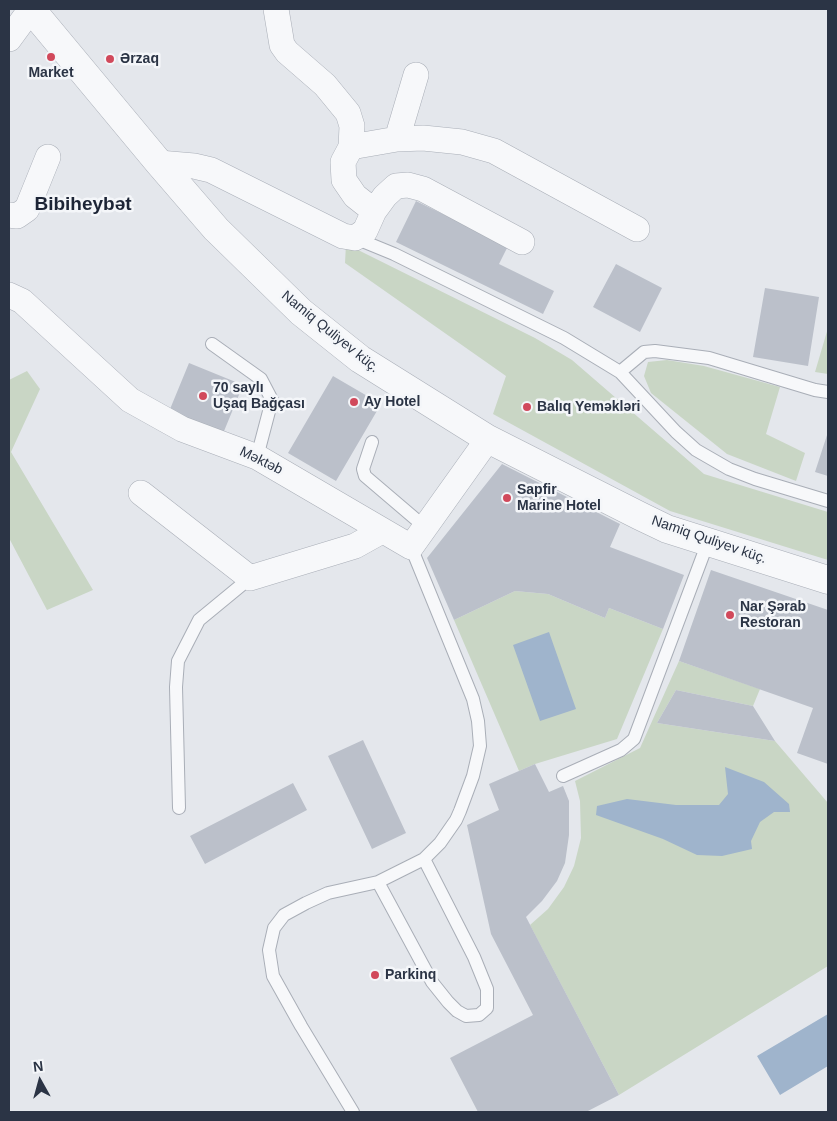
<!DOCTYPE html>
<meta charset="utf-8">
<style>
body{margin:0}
#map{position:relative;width:837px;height:1121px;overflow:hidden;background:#e4e7ec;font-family:Arial,sans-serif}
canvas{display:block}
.frame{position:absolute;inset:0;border:10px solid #2b3445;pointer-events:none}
.north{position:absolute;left:15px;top:1056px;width:50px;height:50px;-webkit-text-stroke:4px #f4f6f9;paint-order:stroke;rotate:353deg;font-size:14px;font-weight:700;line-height:20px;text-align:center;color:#2b3445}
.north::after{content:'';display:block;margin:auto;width:18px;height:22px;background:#2b3445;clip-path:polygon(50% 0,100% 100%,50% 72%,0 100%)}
</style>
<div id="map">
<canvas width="837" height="1121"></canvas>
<div class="frame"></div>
<div class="north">N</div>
</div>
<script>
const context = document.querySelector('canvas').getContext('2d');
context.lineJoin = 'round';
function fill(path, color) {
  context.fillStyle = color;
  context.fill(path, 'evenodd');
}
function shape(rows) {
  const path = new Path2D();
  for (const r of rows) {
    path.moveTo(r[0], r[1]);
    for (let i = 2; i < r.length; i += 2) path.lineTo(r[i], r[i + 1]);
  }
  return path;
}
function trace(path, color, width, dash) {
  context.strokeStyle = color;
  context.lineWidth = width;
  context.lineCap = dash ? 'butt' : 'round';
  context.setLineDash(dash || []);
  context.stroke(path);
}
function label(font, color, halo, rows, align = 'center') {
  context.font = font + ' Arial,sans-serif';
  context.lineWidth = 5;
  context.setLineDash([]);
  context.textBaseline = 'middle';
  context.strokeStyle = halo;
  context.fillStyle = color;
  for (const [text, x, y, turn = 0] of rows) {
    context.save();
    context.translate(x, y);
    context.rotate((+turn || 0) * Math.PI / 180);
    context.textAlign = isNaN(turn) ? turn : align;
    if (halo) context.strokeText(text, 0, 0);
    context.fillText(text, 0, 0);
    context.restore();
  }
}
fill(shape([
 [346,244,535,338,572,360,704,474,828,512,828,560,670,511,493,414,506,376,345,263],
 [828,328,828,374,815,372],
 [667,360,704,366,780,387,766,434,805,453,796,481,727,454,651,393,644,376,648,362],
 [27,371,40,389,11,452,93,590,47,610,9,538,9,380],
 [515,591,548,594,605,618,609,608,663,629,617,739,535,764,519,771,454,620],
 [679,661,760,689,753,706,676,690,657,723,775,741,828,803,828,966,619,1095,530,925,548,909,564,887,574,866,581,838,580,801,575,781,640,748]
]), '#c9d6c5');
fill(shape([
 [549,632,576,709,540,721,513,645],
 [725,767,764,782,789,804,790,812,774,812,760,822,751,841,752,849,722,856,697,855,663,839,596,815,597,806,627,799,676,805,719,805,728,794],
 [828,1014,828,1066,780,1095,757,1056]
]), '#9fb4cc');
fill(shape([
 [416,201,508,246,499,264,554,291,543,314,396,242],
 [616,264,662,288,640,332,593,307],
 [765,288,819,297,808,366,753,357],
 [189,363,243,385,222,436,168,414],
 [333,376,381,404,336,481,288,453],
 [828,432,828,476,815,472],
 [502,464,620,524,610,547,684,575,663,629,609,608,605,618,548,594,515,591,454,620,427,558],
 [711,570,828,610,828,764,797,753,813,708,679,661],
 [676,690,753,706,775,741,657,723],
 [363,740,406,833,372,849,328,756],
 [535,764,549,792,563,786,569,801,569,835,565,863,557,881,542,901,526,917,619,1095,586,1112,478,1112,450,1058,533,1015,491,934,467,825,499,810,489,784],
 [293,783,307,810,205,864,190,836]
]), '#bbc0ca');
const service = shape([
 [355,238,394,254,564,338,620,372,676,432,696,450,729,469,755,479,828,501],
 [212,344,261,379,272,400,257,457],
 [620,372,644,352,655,351,709,358,815,390,828,392],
 [372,442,363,469,365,476,426,528],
 [411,547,473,699,478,721,480,746,473,776,460,811,456,820,440,843,424,859,378,882,432,982,448,1002,457,1011,466,1016,479,1015,487,1008,487,989,474,957,424,859],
 [563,776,621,750,634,739,708,542],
 [179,808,176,687,178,661,199,620,250,578],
 [353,1112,301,1026,273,976,269,950,274,928,284,915,306,903,328,893,378,882]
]);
const minor = shape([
 [276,9,282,45,287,52,325,85,348,113,352,126,351,147],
 [9,39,31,9],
 [397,139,416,75],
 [159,163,194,166,211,170,343,236,355,238,365,231,374,211,385,196,396,186,408,185,423,189,522,242],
 [374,211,355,196,344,180,343,162,351,147,397,139,423,138,462,142,494,151,637,229],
 [9,215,17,216,27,209,48,157],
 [9,295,22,301,130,400,182,429,257,457,411,547,488,439],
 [141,493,250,578,355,546,382,531]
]);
const tertiary = shape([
 [31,9,159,163,216,229,301,312,360,359,488,439,640,516,667,529,828,580]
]);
trace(service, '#a9aeb7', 14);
trace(minor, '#a9aeb7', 26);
trace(tertiary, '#a9aeb7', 29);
trace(service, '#f7f8fa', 12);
trace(minor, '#f7f8fa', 25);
trace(tertiary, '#f7f8fa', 28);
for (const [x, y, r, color] of [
 [51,57,5,"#d1495b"],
 [110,59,5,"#d1495b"],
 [203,396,5,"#d1495b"],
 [354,402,5,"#d1495b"],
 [527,407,5,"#d1495b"],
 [507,498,5,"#d1495b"],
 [730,615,5,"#d1495b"],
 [375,975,5,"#d1495b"]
]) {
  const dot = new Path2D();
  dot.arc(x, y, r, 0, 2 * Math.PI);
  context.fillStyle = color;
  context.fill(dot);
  trace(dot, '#f4f6f9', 2);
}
label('bold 14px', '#2b3445', '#f4f6f9', [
 ["Ərzaq",120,59],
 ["Market",51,73,"center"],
 ["70 saylı",213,388],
 ["Uşaq Bağçası",213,404],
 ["Ay Hotel",364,402],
 ["Balıq Yeməkləri",537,407],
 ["Sapfir",517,490],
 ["Marine Hotel",517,506],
 ["Nar Şərab",740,607],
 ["Restoran",740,623],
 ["Parkinq",385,975]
], 'left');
label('14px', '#2b3445', '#f4f6f9', [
 ["Namiq Quliyev küç.",330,332,39],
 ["Məktəb",261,461,26],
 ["Namiq Quliyev küç.",709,540,19]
]);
label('bold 19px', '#1d2536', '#f4f6f9', [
 ["Bibiheybət",83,205]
]);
</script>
